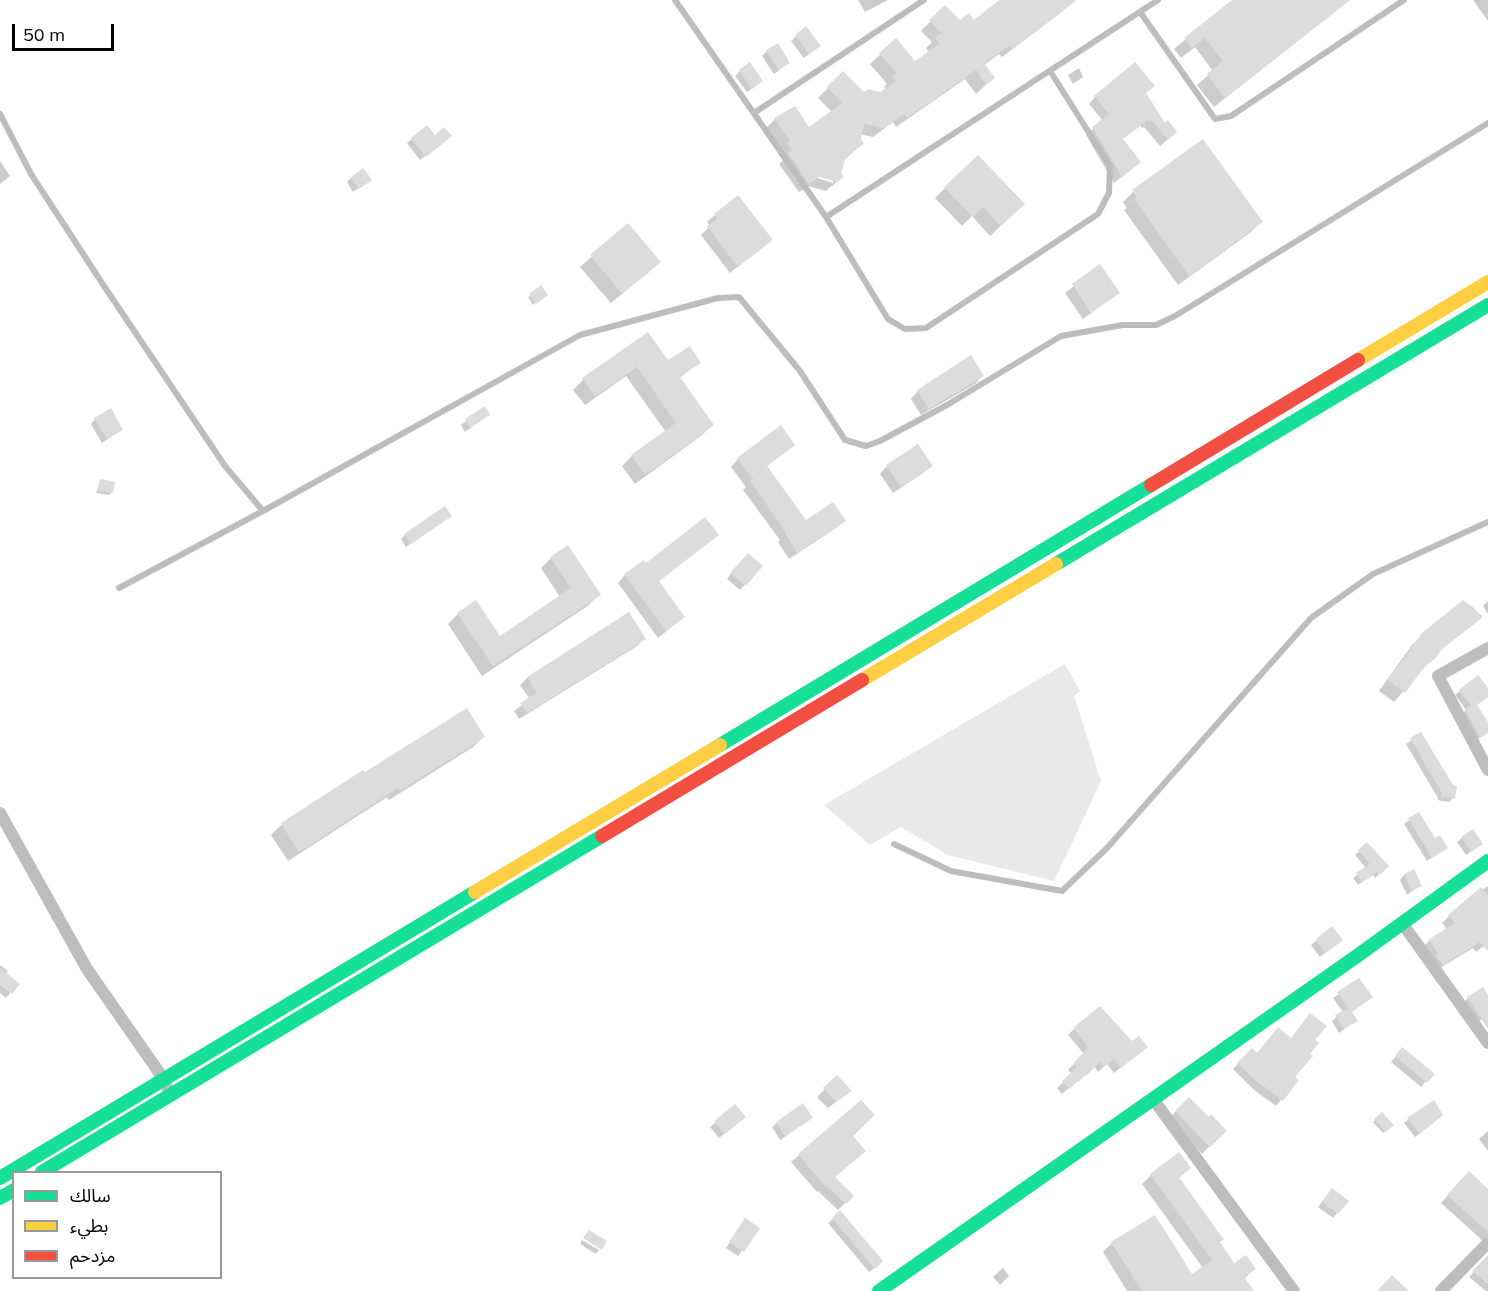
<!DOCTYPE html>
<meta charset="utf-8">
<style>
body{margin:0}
#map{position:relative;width:1488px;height:1291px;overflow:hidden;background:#fff;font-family:Mulish,"Noto Sans Arabic",sans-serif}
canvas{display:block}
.legend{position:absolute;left:12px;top:1171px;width:210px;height:108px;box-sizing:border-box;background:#fff;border:2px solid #999;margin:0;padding:8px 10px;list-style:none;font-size:18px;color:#000}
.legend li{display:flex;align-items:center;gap:12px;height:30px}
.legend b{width:30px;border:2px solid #999}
.scale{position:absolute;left:12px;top:24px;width:102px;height:27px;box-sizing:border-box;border:3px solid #000;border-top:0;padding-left:8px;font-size:18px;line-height:21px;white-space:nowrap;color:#000;-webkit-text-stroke:4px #fff;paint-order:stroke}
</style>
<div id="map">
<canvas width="1488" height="1291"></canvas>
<ul class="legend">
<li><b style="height:8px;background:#16e098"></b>سالك</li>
<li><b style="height:8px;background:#ffcf43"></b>بطيء</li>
<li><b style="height:8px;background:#f24e42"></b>مزدحم</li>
</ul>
<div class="scale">50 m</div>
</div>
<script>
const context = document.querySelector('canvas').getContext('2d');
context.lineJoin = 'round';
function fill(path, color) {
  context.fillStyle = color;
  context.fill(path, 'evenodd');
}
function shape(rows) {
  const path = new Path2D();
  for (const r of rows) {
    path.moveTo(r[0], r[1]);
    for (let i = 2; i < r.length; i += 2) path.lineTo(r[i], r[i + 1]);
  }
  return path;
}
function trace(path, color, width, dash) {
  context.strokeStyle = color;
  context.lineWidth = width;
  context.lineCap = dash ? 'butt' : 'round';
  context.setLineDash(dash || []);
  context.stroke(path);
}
fill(shape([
 [1065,664,1080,691,1074,696,1101,781,1054,881,948,855,901,827,870,845,824,805]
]), '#e9e9e9');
fill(shape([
 [858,0,888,0,865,12],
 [1003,0,1066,0,1069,4,1059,14,1002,57,999,54,984,65,993,78,976,94,965,79,896,127,893,122,873,137,860,134,859,140,862,144,844,160,840,173,842,177,832,186,826,191,808,186,799,192,779,164,783,160,778,154,781,152,765,129,775,119,808,130,832,112,818,98,843,73,864,94,880,94,886,90,884,87,887,84,870,64,895,41,915,63,929,53,926,48,932,42,921,31,945,7,960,22,973,22],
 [812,173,833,180,833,183,811,176],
 [1234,0,1350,0,1214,107,1197,85,1213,71,1195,47,1181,58,1174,49],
 [1473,0,1488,0,1488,21],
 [805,28,814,50,804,58,791,41],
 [767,51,788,63,774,74,762,56],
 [1079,68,1083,77,1073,84,1068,75],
 [740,71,757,85,747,92,735,76],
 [1145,94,1168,139,1160,146,1144,127,1142,128,1140,125,1121,140,1132,169,1114,183,1086,135,1103,121,1089,104,1095,97],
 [435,137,445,141,420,160,407,143,412,139],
 [1202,141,1261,222,1251,232,1178,285,1124,210,1127,208,1123,202,1133,192],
 [0,161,10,176,0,184],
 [351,178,365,184,353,192,347,182],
 [945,188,1013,214,990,236,972,216,962,226,935,198],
 [715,215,771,240,730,273,701,235,710,226,707,222],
 [628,225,649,272,611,303,580,267],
 [1100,266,1118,293,1083,319,1065,293],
 [541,288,544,297,533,305,528,297],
 [647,334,668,362,699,363,679,378,712,425,702,435,635,484,622,466,632,456,666,432,626,376,585,405,573,390,583,380],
 [982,376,975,384,921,415,911,399,918,391],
 [484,408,488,415,465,432,461,425],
 [95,419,121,430,102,443,91,424],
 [738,459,766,467,805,522,844,521,836,528,789,559,778,542,780,540,743,490,746,487,731,467],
 [931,465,923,473,893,493,880,474,887,466],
 [100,481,111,493,109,495,96,493],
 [450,516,406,547,401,539,405,535],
 [717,535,658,582,684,617,658,638,618,583,625,575,645,565],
 [551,558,599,594,589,605,482,676,448,624,458,614,499,638,560,597,541,568],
 [743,559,761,566,740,590,727,579],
 [1488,601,1488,614,1483,606],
 [1463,602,1482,616,1437,653,1394,702,1379,691,1412,645],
 [628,614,644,639,637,646,519,719,514,711,530,699,520,685,527,678],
 [1460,691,1488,691,1488,695,1476,705,1488,724,1488,732,1475,741,1461,715,1466,710,1455,695],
 [1421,734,1453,798,1449,802,1438,800,1438,798,1406,744],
 [483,737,473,747,389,800,387,797,288,861,271,835,282,824,363,772,365,775],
 [1409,820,1435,840,1446,848,1427,861,1404,824],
 [1462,838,1481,844,1466,855,1457,842],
 [1367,844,1387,866,1375,878,1373,875,1358,885,1353,878,1366,868,1355,855],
 [1404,875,1421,885,1407,895,1400,880],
 [1488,886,1488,948,1485,945,1476,952,1473,948,1435,971,1423,947,1430,940,1447,929,1442,923,1449,916,1481,889,1482,890],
 [1332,928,1336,944,1320,957,1311,945],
 [0,965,8,971,5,974,18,984,6,998,0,993],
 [1359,980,1351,1013,1356,1020,1339,1033,1332,1021,1343,1012,1333,998],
 [1468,998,1488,998,1488,1016,1476,1023,1463,1003],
 [1074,1029,1140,1052,1114,1073,1107,1064,1098,1072,1094,1066,1079,1081,1078,1080,1062,1094,1057,1088,1072,1074,1068,1070,1084,1054,1068,1035],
 [1291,1039,1313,1040,1293,1077,1297,1080,1276,1106,1254,1090,1233,1069,1252,1050,1257,1054],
 [1398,1054,1432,1074,1421,1087,1391,1062],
 [837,1077,850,1091,828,1108,817,1097],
 [1189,1099,1208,1119,1225,1131,1202,1154,1168,1119],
 [861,1102,851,1136,833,1178,852,1196,838,1210,818,1191,817,1192,791,1162],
 [1433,1102,1438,1119,1415,1137,1404,1123],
 [735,1106,739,1121,719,1138,710,1127],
 [1382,1114,1392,1125,1383,1133,1373,1122],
 [806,1122,780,1140,772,1127,777,1123],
 [1488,1131,1488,1151,1479,1139],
 [1189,1168,1178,1179,1234,1265,1254,1269,1244,1279,1251,1291,1127,1291,1103,1252,1112,1243,1191,1276,1203,1268,1142,1184,1151,1175],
 [1461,1181,1488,1191,1488,1236,1483,1241,1441,1203],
 [1327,1195,1337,1213,1333,1218,1318,1207],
 [833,1219,877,1266,869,1272,828,1223],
 [741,1225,758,1229,738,1256,726,1248],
 [582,1240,599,1250,596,1254,580,1244],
 [1488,1257,1488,1291,1486,1291,1469,1277],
 [1003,1268,1009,1276,1000,1285,993,1277]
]), '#0003');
fill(shape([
 [999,0,1077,0,1012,49,1010,45,984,63,995,78,986,85,976,70,907,118,904,114,884,128,864,124,861,139,864,144,846,157,841,173,844,177,837,182,819,177,809,184,788,153,792,150,787,143,790,141,774,118,795,106,809,127,842,103,827,87,843,71,864,92,869,89,880,92,896,81,892,76,897,73,879,53,896,38,915,61,939,44,935,37,942,33,929,20,945,5,960,20,969,13,974,20],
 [1232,0,1350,0,1225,98,1207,74,1223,61,1205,38,1192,48,1184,38],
 [806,26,821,46,809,54,795,35],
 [778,43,790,63,779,70,766,50],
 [750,62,763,81,752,89,739,70],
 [1135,62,1155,86,1146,93,1165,123,1168,120,1177,132,1168,140,1152,121,1149,122,1148,120,1123,139,1141,162,1122,177,1092,127,1109,114,1094,96],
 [427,125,435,135,444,127,452,136,426,157,411,138],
 [1203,139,1263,222,1189,276,1134,199,1137,197,1132,190],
 [978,155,1025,204,1001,226,983,207,973,217,944,187],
 [363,168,372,180,359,189,351,177],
 [738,195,773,240,738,267,707,226,718,219,714,214],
 [628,223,661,262,622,294,590,255],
 [1100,264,1120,293,1091,313,1072,284],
 [541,285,548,295,536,304,529,294],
 [648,332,668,360,690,346,701,363,679,376,714,425,645,475,631,455,676,423,637,367,595,396,582,378],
 [971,355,984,376,929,409,917,390],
 [485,406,490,415,470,428,465,419],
 [111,408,123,430,107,439,94,418],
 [781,425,795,445,767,466,806,520,833,502,846,521,797,553,785,533,786,532,750,481,753,479,737,458],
 [918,444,933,466,901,487,886,465],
 [100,479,115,482,113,493,97,491],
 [445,506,452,516,411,544,404,534],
 [705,517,719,535,659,581,685,617,666,631,624,574,644,560,646,563],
 [568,545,601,595,493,666,457,613,476,600,500,636,571,588,550,557],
 [748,553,763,566,746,586,730,573],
 [1463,600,1474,608,1482,618,1442,649,1435,659,1425,666,1405,693,1388,680,1422,633],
 [629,612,646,639,527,713,520,703,537,693,527,677],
 [1478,675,1488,688,1488,697,1477,705,1488,722,1488,733,1480,738,1465,709,1471,705,1459,690],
 [467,708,485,737,400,791,398,788,299,852,281,823,363,770,365,772],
 [1421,732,1453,785,1457,786,1455,799,1441,797,1442,793,1410,738],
 [1419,812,1435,838,1440,835,1448,848,1432,858,1408,818],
 [1473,829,1483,844,1471,852,1461,837],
 [1367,842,1389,866,1380,875,1377,872,1362,882,1356,873,1370,864,1358,850],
 [1414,869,1422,886,1411,891,1404,874],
 [1481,887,1488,895,1488,951,1480,942,1443,965,1436,956,1438,954,1429,939,1455,923,1448,915],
 [1332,926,1343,940,1326,953,1315,940],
 [0,968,20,984,12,994,0,985],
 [1359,978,1373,997,1352,1012,1358,1021,1344,1029,1335,1015,1348,1008,1337,992],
 [1483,987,1488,995,1488,1029,1467,997],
 [1100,1006,1132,1041,1139,1036,1148,1047,1121,1068,1114,1059,1104,1067,1100,1062,1086,1076,1085,1075,1069,1089,1062,1081,1077,1067,1073,1064,1088,1047,1073,1028],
 [1310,1013,1327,1026,1315,1040,1319,1043,1310,1054,1313,1056,1295,1077,1299,1080,1283,1101,1260,1084,1237,1063,1252,1048,1257,1053,1278,1027,1291,1038],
 [1402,1047,1435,1074,1427,1083,1395,1056],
 [837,1075,852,1091,836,1102,823,1088],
 [1189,1097,1209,1117,1211,1114,1227,1131,1210,1147,1175,1111],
 [861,1100,875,1115,853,1136,866,1151,835,1177,854,1196,846,1204,826,1185,825,1186,798,1154],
 [1434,1100,1443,1115,1420,1134,1407,1118],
 [803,1103,813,1118,785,1136,776,1122],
 [735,1104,746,1117,725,1134,714,1121],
 [1382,1112,1394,1125,1386,1132,1374,1119],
 [1179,1152,1191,1168,1179,1177,1224,1240,1220,1242,1234,1263,1246,1255,1256,1269,1244,1277,1254,1291,1142,1291,1111,1242,1155,1215,1192,1274,1212,1260,1150,1174],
 [1469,1171,1488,1189,1488,1232,1447,1195],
 [1332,1188,1349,1201,1338,1214,1322,1202],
 [840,1210,883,1261,875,1269,832,1218],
 [745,1218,760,1228,744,1252,729,1242],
 [589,1230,607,1241,602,1250,583,1238],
 [1488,1255,1488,1284,1472,1271],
 [1392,1275,1409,1291,1377,1291]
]), '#dcdcdc');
trace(shape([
 [675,0,826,217,888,319,905,329,926,328,1098,214,1109,193,1110,166,1050,71],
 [1140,12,1215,119,1231,116,1404,0],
 [754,113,924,0],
 [0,114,31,174,104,286,225,466,263,511],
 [826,217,1158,0],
 [119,588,263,511,580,335,718,298,739,297,800,371,845,440,866,446,880,441,947,405,1061,336,1123,325,1156,325,1175,316,1488,123],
 [894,844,951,871,1062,891,1107,848,1311,618,1373,574,1488,522]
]), '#bdbdbd', 6);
trace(shape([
 [1488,648,1438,676,1488,770],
 [0,813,87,969,163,1078,167,1087],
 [1402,923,1488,1043],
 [1153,1099,1294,1291],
 [1441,1291,1488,1243]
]), '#bdbdbd', 12);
trace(shape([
 [1056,564,1488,305],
 [720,745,1151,485],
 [42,1172,602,836],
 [0,1178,475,892],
 [0,1198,14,1190],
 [879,1291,1357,956,1488,861]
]), '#16e098', 14);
trace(shape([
 [1358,360,1488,282],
 [862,680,1056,564],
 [475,892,720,745]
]), '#ffcf43', 14);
trace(shape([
 [1151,485,1358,360],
 [602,836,862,680]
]), '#f24e42', 14);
</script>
